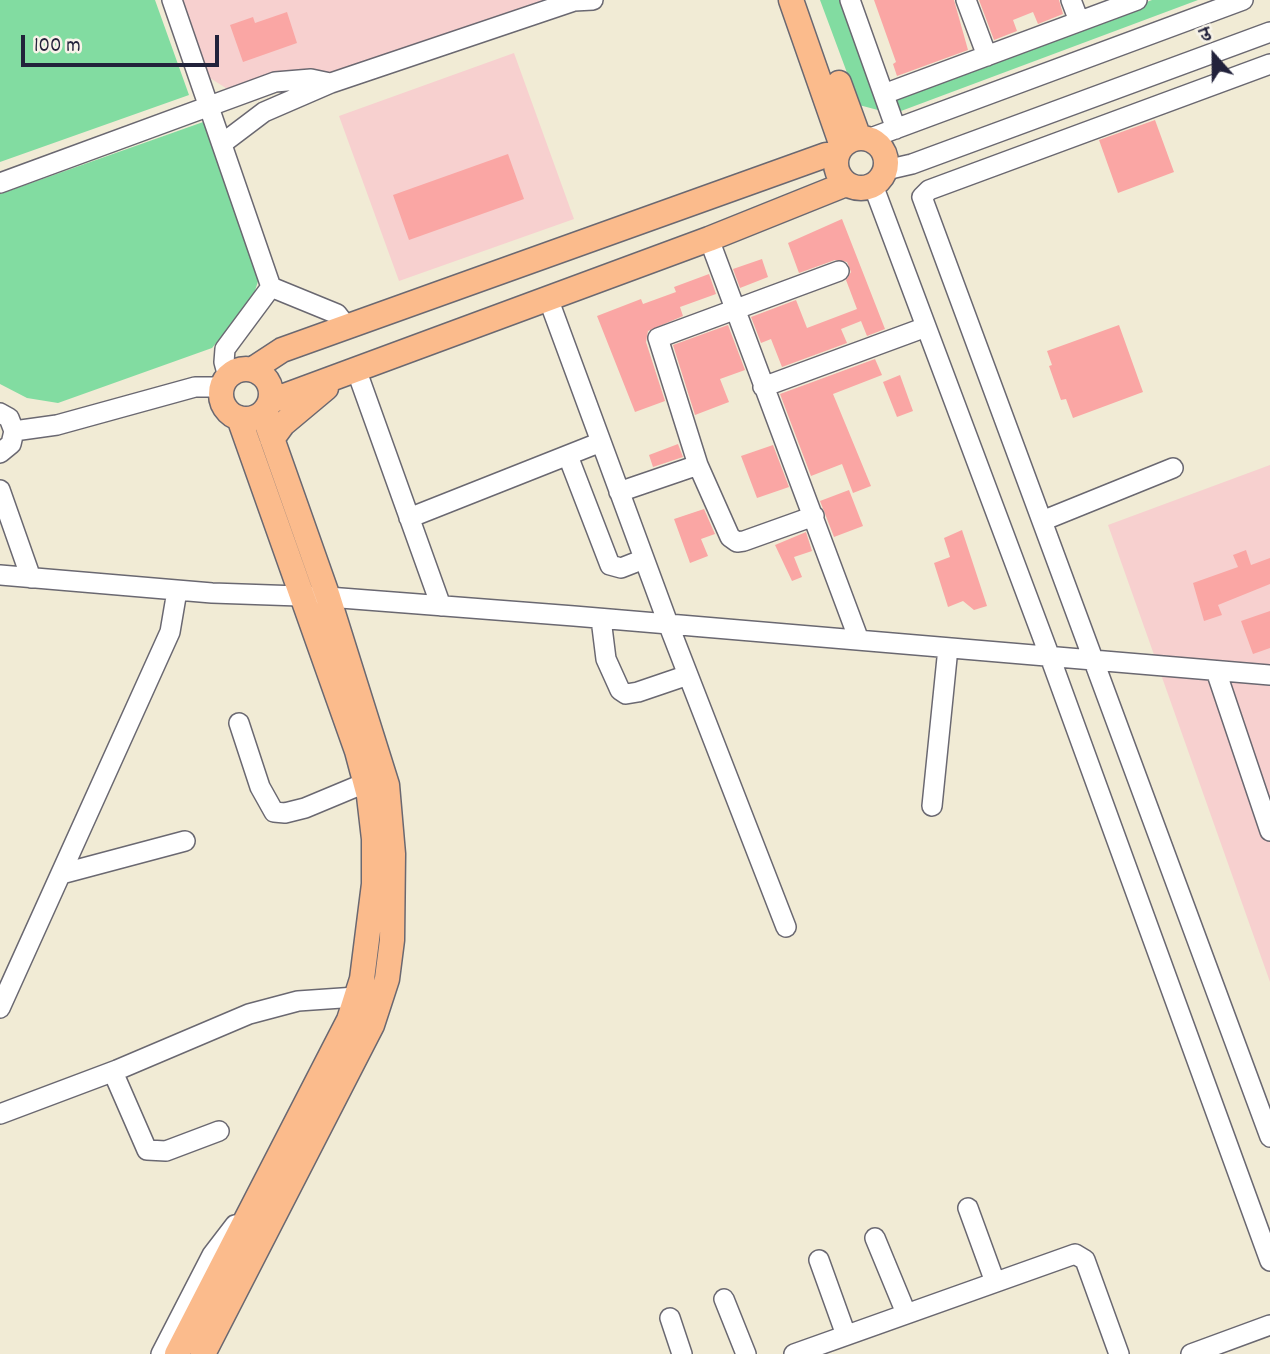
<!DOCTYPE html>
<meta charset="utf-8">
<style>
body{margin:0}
#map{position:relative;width:1270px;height:1354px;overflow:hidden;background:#f1ebd5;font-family:Dekko,"Playpen Sans Deva",sans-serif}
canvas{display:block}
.north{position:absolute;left:1179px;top:21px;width:70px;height:70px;-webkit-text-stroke:5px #f7f3e8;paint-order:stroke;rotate:339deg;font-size:19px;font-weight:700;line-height:28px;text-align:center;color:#22223b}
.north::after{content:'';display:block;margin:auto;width:24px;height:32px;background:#22223b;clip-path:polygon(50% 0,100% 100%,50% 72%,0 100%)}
.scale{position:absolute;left:21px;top:35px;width:198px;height:32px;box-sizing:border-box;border:4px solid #22223b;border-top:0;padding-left:9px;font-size:21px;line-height:24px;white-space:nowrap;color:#22223b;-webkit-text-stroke:5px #f7f3e8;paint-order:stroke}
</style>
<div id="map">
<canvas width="1270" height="1354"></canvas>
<div class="north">उ</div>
<div class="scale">100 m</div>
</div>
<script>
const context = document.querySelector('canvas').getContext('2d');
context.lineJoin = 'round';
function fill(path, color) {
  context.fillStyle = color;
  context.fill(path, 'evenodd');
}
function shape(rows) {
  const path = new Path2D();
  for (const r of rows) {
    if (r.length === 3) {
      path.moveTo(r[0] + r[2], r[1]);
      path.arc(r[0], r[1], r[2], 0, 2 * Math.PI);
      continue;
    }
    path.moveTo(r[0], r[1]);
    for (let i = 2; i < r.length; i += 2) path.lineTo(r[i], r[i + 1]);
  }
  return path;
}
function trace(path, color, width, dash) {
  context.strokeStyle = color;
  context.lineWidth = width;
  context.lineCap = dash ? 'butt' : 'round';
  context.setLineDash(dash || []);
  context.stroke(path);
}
fill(shape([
 [182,0,548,0,345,73,293,70,229,90,210,78],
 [514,53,574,219,399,281,339,116],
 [1270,465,1270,982,1108,525]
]), '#f7d0cf');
fill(shape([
 [0,0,155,0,189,95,0,162],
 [820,0,847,0,885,99,1152,0,1198,0,893,114,859,105],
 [206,121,261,272,252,300,212,348,58,403,27,398,0,384,0,194]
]), '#82dca1');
fill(shape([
 [874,0,954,0,968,50,897,76,893,64,896,62],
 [979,0,1059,0,1063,14,1038,24,1033,12,1013,20,1017,31,994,40],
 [287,12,297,43,243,62,230,25,253,17,255,23],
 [1155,120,1174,172,1118,193,1099,140],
 [508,154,524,199,409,240,393,195],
 [842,219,885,329,867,336,861,321,841,329,847,343,782,367,771,339,761,343,751,317,796,300,807,328,857,309,846,280,851,272,847,262,835,260,799,273,788,243],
 [762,259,768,277,740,288,733,269],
 [709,274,716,294,680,307,683,316,648,331,646,342,665,401,635,412,597,316,641,299,643,304,676,292,674,287],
 [728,325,745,370,720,379,729,402,695,415,673,345],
 [1119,325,1143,392,1073,418,1066,399,1061,400,1049,366,1052,365,1047,351],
 [875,359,882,375,833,394,871,486,853,493,842,464,811,476,780,394],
 [900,375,913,411,897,417,883,382],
 [678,444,683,457,653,467,649,455],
 [773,445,789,487,757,498,741,456],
 [849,490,863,526,834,537,820,501],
 [704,509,715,534,701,539,708,556,690,563,674,519],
 [962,530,987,606,974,610,963,601,948,607,934,563,950,557,944,538],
 [806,532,812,551,794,557,802,577,792,581,775,545],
 [1246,550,1251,565,1270,558,1270,584,1218,605,1222,615,1204,621,1193,583,1238,567,1233,555],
 [1270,611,1270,648,1253,654,1241,621]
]), '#faa6a4');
const minor = shape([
 [172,0,271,287,337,314,347,327],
 [850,0,896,129],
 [966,0,987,56],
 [1071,0,1079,21],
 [1270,64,929,190,922,197,1270,1137],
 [884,94,1137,0],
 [868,139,1243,0],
 [223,143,264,112,331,83,574,1,593,0],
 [886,170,912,164,1270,32],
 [0,183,275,82,311,79,330,83],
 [873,185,1050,657,1270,1261],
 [709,239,859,640],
 [548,298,669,626,786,927],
 [356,369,441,606],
 [228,377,224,362,225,349,271,287],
 [763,387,926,327],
 [0,413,9,418,14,431,11,444,0,453],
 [14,431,57,425,195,387,222,387],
 [568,456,610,565,621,568,644,559],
 [0,490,31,578],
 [619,492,698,465],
 [814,516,744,541,737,542,730,537,698,465,658,338,839,271],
 [409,518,601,442],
 [1042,521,1173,468],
 [0,575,212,593,328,597,574,616,1270,675],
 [601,619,606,659,620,690,626,694,638,692,688,675],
 [1216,671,1270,831],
 [239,723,260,787,274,812,285,813,305,808,365,783],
 [932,806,948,648],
 [61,874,185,841],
 [0,1008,170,632,177,591],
 [113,1072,147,1150,166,1151,219,1131],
 [0,1114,117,1070,249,1014,298,1001,356,997],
 [968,1208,995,1282],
 [875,1238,906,1313],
 [819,1260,846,1335],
 [724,1299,746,1354],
 [670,1318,682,1354],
 [161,1354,212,1255,235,1225],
 [794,1354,1075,1254,1085,1260,1119,1354],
 [1191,1354,1270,1325]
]);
const major = shape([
 [791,0,842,146],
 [839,83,859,138],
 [861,163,25],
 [246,394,25],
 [253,369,282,350,826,155,836,156],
 [271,401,709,239,846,184],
 [272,439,283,424,326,388],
 [177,1354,349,1020,362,979,374,884,374,839,369,796,357,751,239,418],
 [203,1354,372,1025,387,979,392,940,393,854,387,785,328,597,263,413]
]);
trace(minor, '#6a6871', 22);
trace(major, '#6a6871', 27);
trace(minor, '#fff', 19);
trace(major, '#fbbb8c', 24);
</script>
